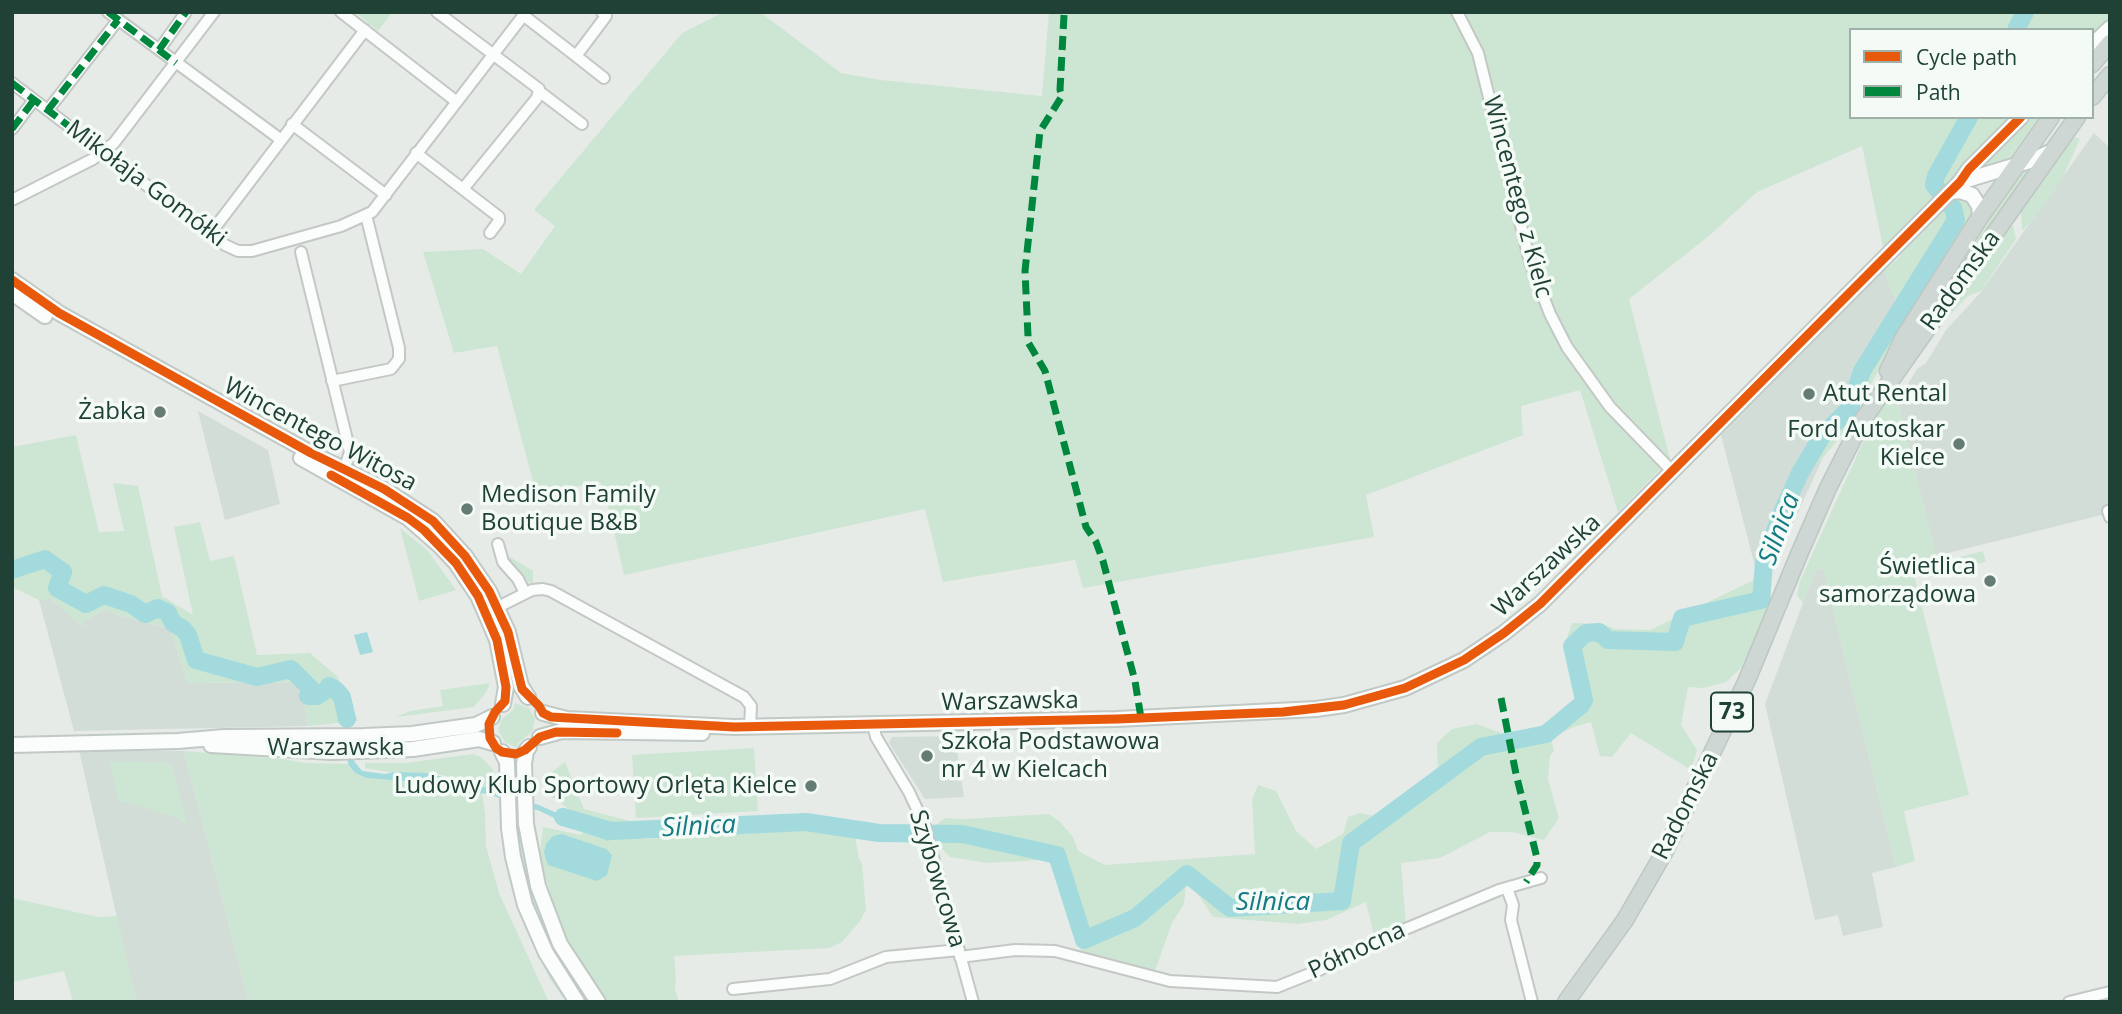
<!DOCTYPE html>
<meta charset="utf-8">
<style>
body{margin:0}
#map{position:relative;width:2122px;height:1014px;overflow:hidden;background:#e6ebe8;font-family:"Open Sans",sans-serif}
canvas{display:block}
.frame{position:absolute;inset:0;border:14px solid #204136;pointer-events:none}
.legend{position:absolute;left:1849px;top:28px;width:245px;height:91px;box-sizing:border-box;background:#f4faf6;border:2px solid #9fb0a9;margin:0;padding:9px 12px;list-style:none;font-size:21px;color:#204136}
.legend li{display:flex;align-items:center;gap:14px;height:35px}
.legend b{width:35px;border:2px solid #9fb0a9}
</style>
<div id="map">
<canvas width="2122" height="1014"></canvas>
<div class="frame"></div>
<ul class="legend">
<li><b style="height:9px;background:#e8590c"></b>Cycle path</li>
<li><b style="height:9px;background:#00873e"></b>Path</li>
</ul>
</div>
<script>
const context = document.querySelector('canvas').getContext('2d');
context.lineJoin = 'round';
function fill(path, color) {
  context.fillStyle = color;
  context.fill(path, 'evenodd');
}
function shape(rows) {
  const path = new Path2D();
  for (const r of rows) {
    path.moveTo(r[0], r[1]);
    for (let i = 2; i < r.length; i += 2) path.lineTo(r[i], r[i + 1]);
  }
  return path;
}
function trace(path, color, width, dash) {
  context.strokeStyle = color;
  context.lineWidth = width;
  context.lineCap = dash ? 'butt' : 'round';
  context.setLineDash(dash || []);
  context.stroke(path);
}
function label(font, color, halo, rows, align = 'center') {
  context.font = font + ' "Open Sans",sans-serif';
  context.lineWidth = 7;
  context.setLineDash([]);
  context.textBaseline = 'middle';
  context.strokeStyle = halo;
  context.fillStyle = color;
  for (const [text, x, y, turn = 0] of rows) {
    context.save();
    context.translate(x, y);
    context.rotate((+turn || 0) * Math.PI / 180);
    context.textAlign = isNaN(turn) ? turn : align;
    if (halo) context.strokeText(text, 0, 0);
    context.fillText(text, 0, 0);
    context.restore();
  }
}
fill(shape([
 [2094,133,2110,148,2110,513,1936,556,1897,401,1918,368,1926,363,1946,330,1980,293],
 [1884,270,1897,304,1859,368,1855,369,1833,421,1821,462,1767,580,1758,578,1721,435],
 [198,411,268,450,280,504,225,520],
 [1823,568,1896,867,1872,873,1883,927,1843,936,1838,915,1815,920,1765,704,1815,571],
 [50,598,84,627,83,621,106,609,118,615,170,629,188,683,301,682,308,726,74,731,39,600],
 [955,736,964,797,925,799,889,743,892,737],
 [79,750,184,751,249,1002,136,1002]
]), '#d3ddd8');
fill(shape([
 [355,12,392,12,378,31],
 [724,12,760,12,841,73,881,80,1042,96,1049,12,2110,12,2110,21,2092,39,2092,30,1851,30,1851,117,2013,117,1883,247,1862,146,1757,192,1709,236,1629,299,1670,459,1618,512,1580,390,1521,406,1523,435,1366,495,1374,537,1083,588,1075,560,943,582,925,509,624,575,604,488,598,481,537,497,497,346,454,353,423,252,483,249,521,274,555,226,534,210,682,33],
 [2028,117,2040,117,2004,165,1975,170],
 [2073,137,2080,139,2063,177,2037,215,2022,231,2021,211],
 [2033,165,1918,329,1982,226,2019,172],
 [1960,196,1972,203,1973,213,1970,218,1896,339,1846,429,1823,458,1809,471,1803,472,1816,444,1830,422,1842,409,1852,389,1859,368,1897,304,1884,270,1898,259,1913,238,1955,197],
 [2011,226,2013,226,2016,239,1981,291,1968,296,1926,340,1975,274,1985,264],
 [1887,400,1897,401,1936,556,1911,563,1969,795,1904,811,1915,861,1896,867,1823,568,1815,571,1803,603,1797,595,1800,581,1878,409],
 [76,435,99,532,124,531,113,483,138,486,162,596,193,615,174,527,200,522,210,561,234,556,257,655,310,653,338,677,341,687,358,721,308,726,301,682,188,683,170,629,118,615,106,609,83,621,85,628,51,599,39,600,12,587,12,447],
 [400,528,428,551,456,590,419,601],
 [1983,551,1986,562,1962,567,1960,557],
 [505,554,533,571,533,583,528,582,517,567,514,566,512,568],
 [1758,578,1767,580,1772,600,1748,661,1726,682,1703,688,1688,687,1681,725,1697,750,1691,770,1631,733,1612,757,1600,756,1591,722,1574,727,1551,738,1554,751,1550,756,1548,779,1559,818,1544,840,1512,832,1490,832,1440,858,1401,863,1406,925,1375,939,1366,902,1326,920,1298,924,1213,917,1191,884,1186,884,1184,904,1172,923,1155,971,1082,953,1058,871,1053,864,1041,860,988,863,950,857,939,846,935,826,945,818,964,819,1049,814,1059,821,1073,837,1078,851,1105,865,1255,854,1252,800,1258,785,1276,791,1296,831,1316,849,1343,834,1348,817,1360,813,1376,816,1404,800,1438,775,1437,743,1452,729,1477,724,1512,737,1546,733,1582,699,1571,676,1566,641,1572,623,1603,624,1615,629,1650,630],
 [490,683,487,691,474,707,396,717,410,711,443,706,440,690],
 [515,703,529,708,535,719,532,732,519,742,517,748,505,742,498,730,502,719,513,710],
 [754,748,758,811,636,818,632,755],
 [184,751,282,759,306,763,348,764,355,773,441,784,482,793,485,813,486,846,499,893,549,1002,249,1002],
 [473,754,481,757,491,767,496,777,496,791,442,775,389,772,365,768,365,763,405,763],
 [109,761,171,763,188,826,177,818,118,800],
 [565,762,584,809,641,824,641,839,813,830,855,837,859,859,862,863,866,910,860,921,842,942,829,948,674,956,676,979,675,989,679,1002,604,1002,576,962,547,899,551,894,539,859,543,827,581,835,587,822,544,791,544,778],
 [514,817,521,819,522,834,591,1002,583,1002,558,964,535,914,518,852],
 [509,879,514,883,565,995,563,998,550,979,530,938],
 [12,898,98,917,117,916,136,1002,73,1002,64,971,12,982]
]), '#cde6d3');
fill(shape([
 [367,632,373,652,360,655,354,635],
 [344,698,348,712,354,761,362,771,385,774,394,772,426,773,471,783,539,805,589,828,611,834,609,841,580,831,540,811,490,795,442,784,367,778,355,773,348,764,343,716,339,699],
 [562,834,606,849,612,855,607,875,597,881,548,865,544,853,546,844,553,836]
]), '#a2dadd');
trace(shape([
 [2016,30,2025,12],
 [12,570,45,559,63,572,57,588,86,604,104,595,131,604,145,614,158,608,168,613,173,623,183,629,188,635,196,660,257,677,291,669,311,689,308,696,317,696,326,690,329,686,336,690,342,697,347,719],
 [563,817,611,831,806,822,879,833,962,834,1057,855,1084,940,1135,918,1187,874,1230,908,1342,901,1351,843,1481,747,1546,734,1581,705,1584,700,1572,646,1586,633,1599,632,1608,640,1675,642,1682,618,1761,600,1764,563,1780,517,1800,473,1822,436,1850,408,1862,371,1956,220,1953,208,1934,185,1936,176,1969,117]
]), '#a2dadd', 18);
const street = shape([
 [108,12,280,139],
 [341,12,457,102],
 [437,12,539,89,537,98,463,189],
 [1457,12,1478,53,1530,262,1550,314,1567,347,1610,407,1672,471],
 [523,15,576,56,606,16,602,12],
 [159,50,186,12],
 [576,56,604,78],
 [12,83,225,245,238,251,252,251,341,226,372,212,526,12],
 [540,92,582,124],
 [48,110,118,20],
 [292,124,386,195],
 [12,129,34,100],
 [416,153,499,217,499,221,490,233],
 [12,200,93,159,114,143,214,12],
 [210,234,365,30],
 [301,252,350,452,344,470],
 [332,381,391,369,399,359,399,348,366,215],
 [2108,511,2110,517],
 [498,544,503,562,518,579,525,593],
 [498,607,532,590,543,589,551,591,744,697,751,706,750,727],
 [873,724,876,737,909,792,924,824,973,1002],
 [1507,888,1513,905,1511,920,1532,1002],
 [960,957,1015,950,1055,951,1170,981,1277,987,1317,971,1379,940,1499,890,1541,878],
 [733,989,830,979,886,957,959,950],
 [2069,1002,2110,992]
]);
const secondary = shape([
 [2092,45,2110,28],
 [1960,182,2033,160,2050,152],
 [1950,192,1960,191,1972,195,1979,206,1980,217],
 [12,280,59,313,311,453,384,489,433,521,465,556,489,591,508,632,521,686,528,697],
 [12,293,45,316],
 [301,458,408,518,440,546,456,563,478,596,497,640,506,687,503,704],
 [543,713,567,719,734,727,1117,719,1316,709,1344,705,1405,688,1464,660,1504,633,1540,604,1960,182,1969,169,2021,117],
 [540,737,562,731,702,733],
 [12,745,178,741,224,737,364,736,412,734,476,725,492,717],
 [211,745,332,752,413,749,479,739,493,743],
 [529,747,526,751,524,764,526,824,538,886,560,944,598,1002],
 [502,752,507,762,509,828,513,857,525,905,546,953,577,1002]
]);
const primary = shape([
 [2092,64,2110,43],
 [2092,97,2110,75],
 [1888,371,1904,337,1980,217,2051,117],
 [1566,1002,1625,920,1665,851,1747,680,1800,552,1828,488,1862,421,2077,117]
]);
trace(street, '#c3c8c5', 14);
trace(secondary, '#c1c9c5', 18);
trace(primary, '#bdc7c3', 19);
trace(street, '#fbfcfc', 10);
trace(secondary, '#fbfcfc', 14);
trace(primary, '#ced7d4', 16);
trace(shape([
 [108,12,176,63],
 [1064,15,1060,90,1062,96,1040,131,1025,271,1028,336,1028,342,1045,371,1086,527,1096,542,1103,561,1135,681,1141,718],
 [159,50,186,12],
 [12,83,103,152],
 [48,110,118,20],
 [12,129,34,100],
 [1501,698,1516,774,1537,858,1537,865,1526,882]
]), '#00873e', 7, [14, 7]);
trace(shape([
 [12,280,59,313,311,453,384,489,433,521,465,556,489,591,508,632,522,689,539,706,543,713,551,717,734,727,1117,719,1283,712,1344,705,1405,688,1464,660,1504,633,1540,604,1960,182,1969,169,2021,117],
 [331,475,408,518,424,530,456,563,478,596,497,640,506,687,505,701,495,712,489,724,490,738,496,748,502,752,516,754,525,750,540,737,556,732,617,733]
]), '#e8590c', 9);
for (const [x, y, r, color] of [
 [1809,394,7,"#657c74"],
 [160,412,7,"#657c74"],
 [1959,444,7,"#657c74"],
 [467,509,7,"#657c74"],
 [1990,581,7,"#657c74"],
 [927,756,7,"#657c74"],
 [811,786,7,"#657c74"]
]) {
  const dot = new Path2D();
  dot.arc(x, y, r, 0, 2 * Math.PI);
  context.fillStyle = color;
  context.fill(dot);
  trace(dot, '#f4faf6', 2.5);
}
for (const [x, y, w] of [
 [1732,712,42]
]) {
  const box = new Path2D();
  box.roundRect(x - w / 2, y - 19.5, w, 39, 5);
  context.fillStyle = '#f4faf6';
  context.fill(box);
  trace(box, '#204136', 2);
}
label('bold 23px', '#204136', null, [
 ["73",1732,712]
]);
label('24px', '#204136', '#f4faf6', [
 ["Mikołaja Gomółki",146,184,37],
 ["Wincentego z Kielc",1517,197,75],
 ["Radomska",1961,281,-54],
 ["Wincentego Witosa",320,435,28],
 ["Warszawska",1547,566,-43],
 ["Warszawska",1010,702,-1],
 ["Warszawska",336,748],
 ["Radomska",1686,806,-63],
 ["Szybowcowa",937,879,73],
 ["Północna",1357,951,-25]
]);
label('24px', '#204136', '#f4faf6', [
 ["Atut Rental",1823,394,"left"],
 ["Żabka",146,412],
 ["Ford Autoskar",1945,430],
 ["Kielce",1945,458],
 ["Medison Family",481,495,"left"],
 ["Boutique B&B",481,523,"left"],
 ["Świetlica",1976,567],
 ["samorządowa",1976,595],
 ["Szkoła Podstawowa",941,742,"left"],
 ["nr 4 w Kielcach",941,770,"left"],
 ["Ludowy Klub Sportowy Orlęta Kielce",797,786]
], 'right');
label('italic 26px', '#147a84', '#f4faf6', [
 ["Silnica",1780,529,-70],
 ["Silnica",699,827,-3],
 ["Silnica",1273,903]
]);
</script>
